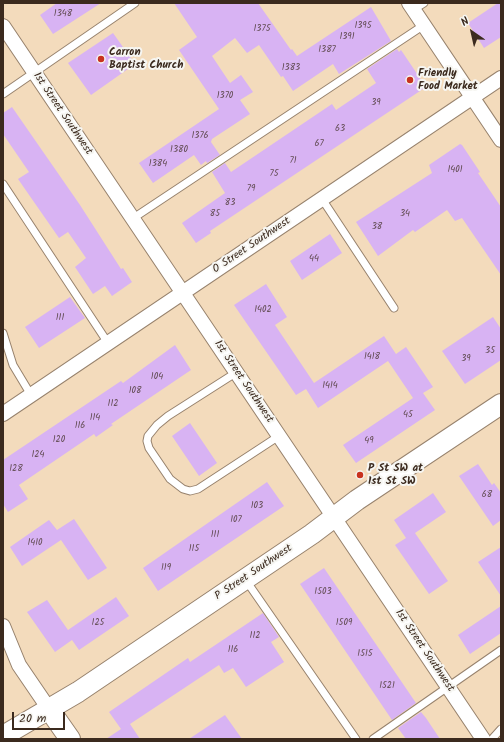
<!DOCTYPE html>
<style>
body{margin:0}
#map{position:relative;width:504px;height:742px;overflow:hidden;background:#f3dbbc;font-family:Kalam,sans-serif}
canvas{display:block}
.frame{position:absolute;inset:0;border:4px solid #3b2a1e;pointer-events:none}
.north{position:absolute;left:452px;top:12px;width:40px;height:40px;-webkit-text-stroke:3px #f6f6f2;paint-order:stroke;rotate:326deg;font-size:11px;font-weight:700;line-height:16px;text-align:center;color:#3b2a1e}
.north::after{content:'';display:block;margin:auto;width:14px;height:18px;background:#3b2a1e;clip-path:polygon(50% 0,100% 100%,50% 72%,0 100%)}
.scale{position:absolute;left:12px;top:712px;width:53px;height:18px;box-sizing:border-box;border:2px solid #3b2a1e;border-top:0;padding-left:5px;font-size:12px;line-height:14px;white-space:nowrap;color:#3b2a1e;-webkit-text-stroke:3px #f6f6f2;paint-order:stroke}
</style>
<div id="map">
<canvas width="504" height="742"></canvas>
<div class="frame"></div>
<div class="north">N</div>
<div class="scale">20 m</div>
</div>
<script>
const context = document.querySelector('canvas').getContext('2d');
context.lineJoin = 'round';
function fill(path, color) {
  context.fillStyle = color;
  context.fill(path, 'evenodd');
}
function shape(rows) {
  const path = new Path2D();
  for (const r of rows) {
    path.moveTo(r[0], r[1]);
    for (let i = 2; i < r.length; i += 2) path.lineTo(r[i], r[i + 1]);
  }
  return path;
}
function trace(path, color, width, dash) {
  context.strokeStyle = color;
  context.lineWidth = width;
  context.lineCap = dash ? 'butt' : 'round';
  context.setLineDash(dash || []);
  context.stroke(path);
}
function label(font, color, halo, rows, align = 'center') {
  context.font = font + ' Kalam,sans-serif';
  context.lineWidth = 4;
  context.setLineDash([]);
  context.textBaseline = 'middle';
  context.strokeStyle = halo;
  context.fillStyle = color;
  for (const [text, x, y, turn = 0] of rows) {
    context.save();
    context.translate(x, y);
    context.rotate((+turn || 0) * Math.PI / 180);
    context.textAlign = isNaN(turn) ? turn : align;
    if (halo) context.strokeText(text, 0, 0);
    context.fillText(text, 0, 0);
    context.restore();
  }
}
fill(shape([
 [57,3,101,3,53,34,40,15],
 [174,3,258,3,291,50,292,49,297,56,371,7,391,41,339,74,333,64,293,91,283,76,281,77,259,45,247,53,235,38,212,56,230,83,241,75,253,92,240,100,250,114,212,139,211,142,220,155,207,163,206,161,201,165,194,155,153,183,139,163,219,109,179,50,197,37],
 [498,3,501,3,501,37,484,48,468,23],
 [113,33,135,64,91,95,68,63],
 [397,49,399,52,401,50,426,87,210,231,211,233,196,243,182,223,225,193,212,172,225,163,231,172,332,104,336,110,376,83,367,69],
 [12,107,80,205,121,269,123,268,132,282,112,296,105,286,93,294,75,267,86,258,68,232,59,238,18,179,29,172,3,134,3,113],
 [460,144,462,145,480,172,478,173,501,207,501,275,462,218,455,221,447,210,415,232,413,230,378,256,356,222,432,173,429,165],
 [330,234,342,253,302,280,290,261],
 [266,284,287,317,275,325,314,383,384,336,396,354,406,347,433,387,423,393,435,410,356,463,343,445,413,398,388,361,318,408,306,389,296,395,234,305],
 [70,297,85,318,39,348,25,327],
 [493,317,501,329,501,360,465,384,442,351],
 [175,345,191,370,111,424,113,425,96,437,94,434,19,485,28,499,8,512,3,504,3,460,121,381,123,383],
 [190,423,217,463,199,476,172,436],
 [478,464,492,485,494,483,501,493,501,520,493,526,459,476],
 [267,482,284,506,158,591,143,568],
 [433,493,446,512,415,533,448,581,429,594,395,545,406,538,394,520],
 [74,519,107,568,88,580,61,540,22,566,10,547,49,520,57,530],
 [501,547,501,596,478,562],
 [324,568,416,703,392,720,300,584],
 [116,597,129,616,79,650,72,640,55,652,27,612,47,600,68,630],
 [501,606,501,633,470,654,458,635],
 [263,613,279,637,271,642,284,662,246,687,233,668,224,673,219,665,130,724,140,739,106,739,121,729,109,712,188,658,190,662],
 [421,712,426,718,440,739,406,739,398,728],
 [225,715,242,739,189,739]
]), '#d8b3f3');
const lane = shape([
 [413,10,424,3],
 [3,94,135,3],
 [3,184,108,343],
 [322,199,394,308],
 [132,219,424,25],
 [3,333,13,365,31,395],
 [237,372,168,416,157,425,148,436,147,441,149,448,170,479,183,489,190,491,198,489,279,436],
 [245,579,356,739],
 [373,739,501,650],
 [492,739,501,729]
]);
const street = shape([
 [409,3,501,140],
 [3,26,483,739],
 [3,414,501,78],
 [3,626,19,665,49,709]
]);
const secondary = shape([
 [49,709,70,739],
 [3,736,78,692,312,534,357,500,501,404]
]);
trace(lane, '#97826d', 9);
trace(street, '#97826d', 16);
trace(secondary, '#97826d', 22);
trace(lane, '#fff', 7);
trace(street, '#fff', 14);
trace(secondary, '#fff', 20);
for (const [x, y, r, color] of [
 [101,59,4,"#c8321e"],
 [410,80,4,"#c8321e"],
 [360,475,4,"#c8321e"]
]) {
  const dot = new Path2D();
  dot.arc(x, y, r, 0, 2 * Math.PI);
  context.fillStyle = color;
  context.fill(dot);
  trace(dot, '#f6f6f2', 1.5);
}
label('9px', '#624c53', null, [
 ["1348",63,14],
 ["1395",363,26],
 ["1375",262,29],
 ["1391",347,37],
 ["1387",327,50],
 ["1383",291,68],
 ["1370",225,96],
 ["39",376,103],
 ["63",340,129],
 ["1376",200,136],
 ["67",319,144],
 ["1380",179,150],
 ["71",293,161],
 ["1384",158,164],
 ["1401",455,170],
 ["75",274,174],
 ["79",251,189],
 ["83",230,203],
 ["85",215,214],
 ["34",405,214],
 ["38",377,227],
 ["44",314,259],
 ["1402",263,310],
 ["111",60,318],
 ["35",490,351],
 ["1418",372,357],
 ["39",466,359],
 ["104",157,377],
 ["1414",330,386],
 ["108",135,391],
 ["112",113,404],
 ["45",408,415],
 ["114",95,418],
 ["116",80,426],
 ["120",59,440],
 ["49",369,441],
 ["124",38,455],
 ["128",16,469],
 ["68",487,495],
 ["103",257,506],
 ["107",236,520],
 ["111",215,535],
 ["1410",35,543],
 ["115",194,549],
 ["119",166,568],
 ["1503",323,592],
 ["125",98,623],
 ["1509",344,623],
 ["112",255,636],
 ["116",233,650],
 ["1515",365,654],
 ["1521",387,686]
]);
label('bold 11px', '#3b2a1e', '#f6f6f2', [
 ["Carron",109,53],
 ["Baptist Church",109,66],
 ["Friendly",418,74],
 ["Food Market",418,87],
 ["P St SW at",368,469],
 ["1st St SW",368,482]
], 'left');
label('11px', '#3b2a1e', '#f6f6f2', [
 ["1st Street Southwest",62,114,56],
 ["O Street Southwest",252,246,-34],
 ["1st Street Southwest",243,382,56],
 ["P Street Southwest",254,573,-34],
 ["1st Street Southwest",424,651,56]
]);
</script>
